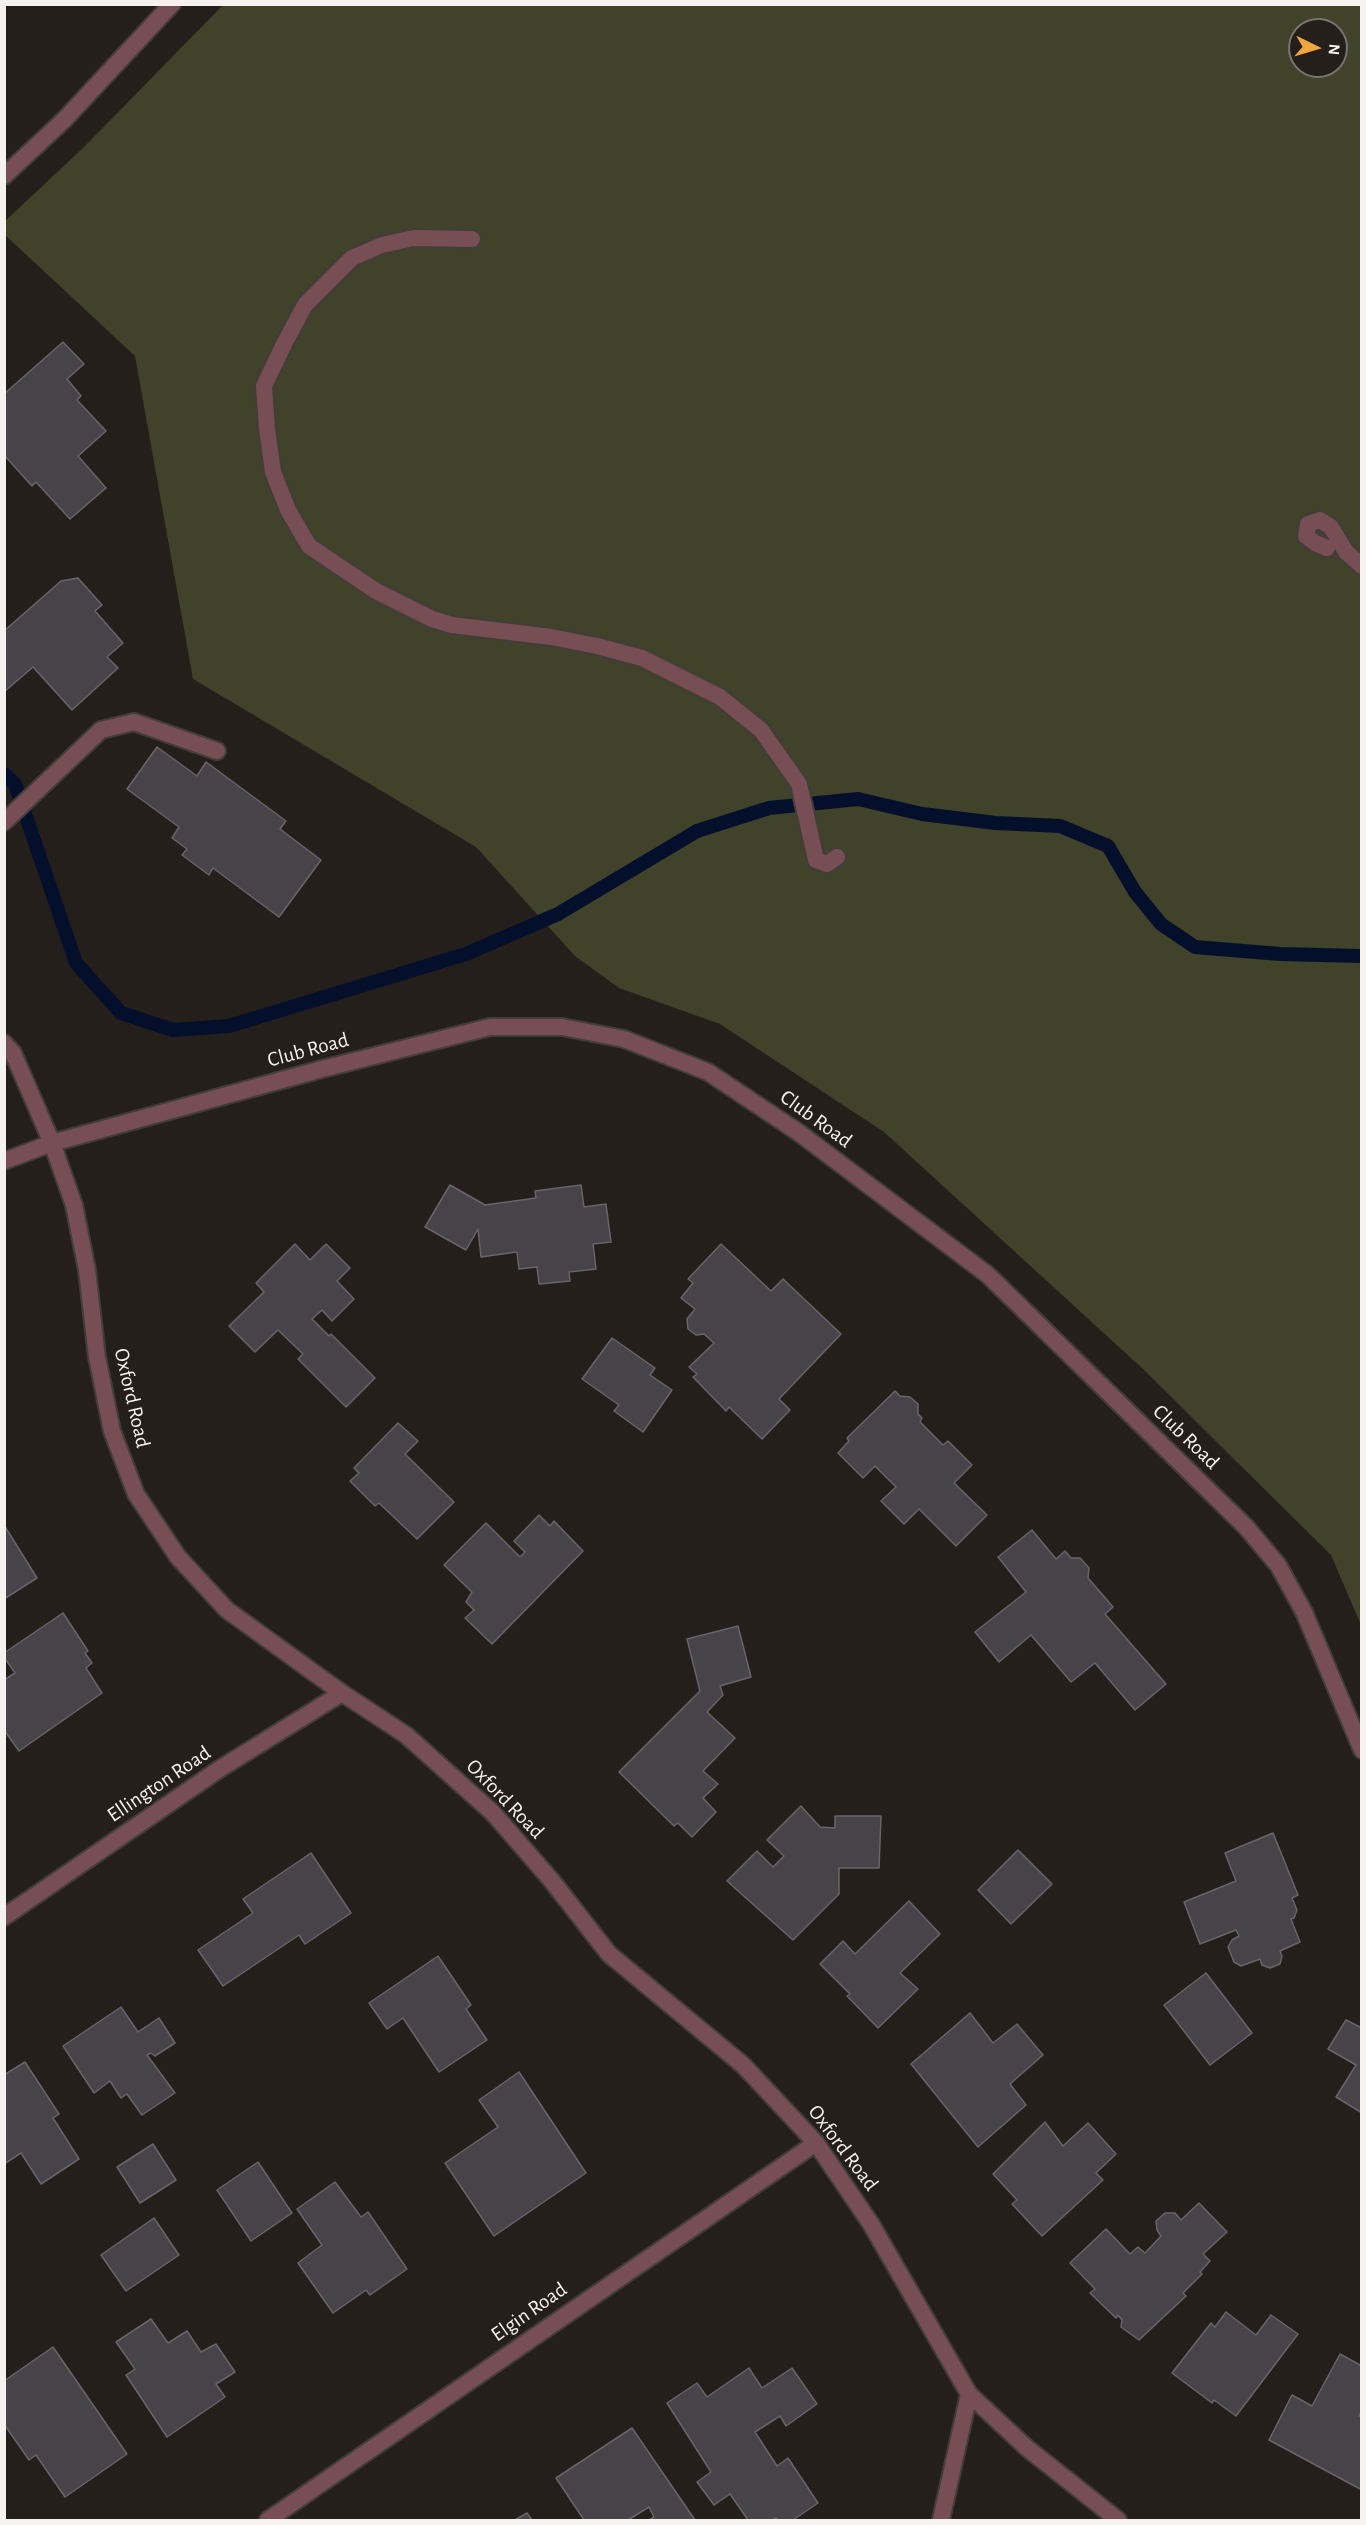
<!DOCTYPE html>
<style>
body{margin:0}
#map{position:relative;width:1366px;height:2525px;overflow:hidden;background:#251f1c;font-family:"Alegreya Sans",sans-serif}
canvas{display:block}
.frame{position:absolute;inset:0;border:6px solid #f6f2ef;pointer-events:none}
.north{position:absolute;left:1288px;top:18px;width:60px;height:60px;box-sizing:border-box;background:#251f1c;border:2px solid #797370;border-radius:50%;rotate:95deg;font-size:16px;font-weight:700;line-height:24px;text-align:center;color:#f6f2ef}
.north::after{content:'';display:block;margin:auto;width:21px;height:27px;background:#efa73e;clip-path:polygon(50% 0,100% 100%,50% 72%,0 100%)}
</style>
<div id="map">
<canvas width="1366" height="2525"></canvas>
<div class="frame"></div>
<div class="north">N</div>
</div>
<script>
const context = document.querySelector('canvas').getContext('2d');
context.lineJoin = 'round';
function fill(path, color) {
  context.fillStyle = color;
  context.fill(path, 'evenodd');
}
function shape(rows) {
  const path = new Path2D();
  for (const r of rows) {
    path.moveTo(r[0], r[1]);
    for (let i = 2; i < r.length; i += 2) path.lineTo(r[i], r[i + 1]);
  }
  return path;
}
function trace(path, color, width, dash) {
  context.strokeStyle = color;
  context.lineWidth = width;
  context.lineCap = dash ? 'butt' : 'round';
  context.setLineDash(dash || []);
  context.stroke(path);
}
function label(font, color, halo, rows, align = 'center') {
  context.font = font + ' "Alegreya Sans",sans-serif';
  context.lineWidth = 5;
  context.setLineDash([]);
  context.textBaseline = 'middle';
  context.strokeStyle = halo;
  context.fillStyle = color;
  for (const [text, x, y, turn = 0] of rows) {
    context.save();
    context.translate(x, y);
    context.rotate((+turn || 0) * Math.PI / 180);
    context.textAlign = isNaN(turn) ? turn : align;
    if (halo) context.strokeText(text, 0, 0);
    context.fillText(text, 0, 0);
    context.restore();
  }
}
fill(shape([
 [223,5,1361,5,1361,1625,1331,1555,1143,1369,884,1132,720,1024,619,988,575,956,476,847,193,679,135,356,5,235,4,222,83,148],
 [1300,30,1336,30,1336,66,1300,66]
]), '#404229');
trace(shape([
 [4,774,15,784,76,963,121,1013,173,1030,229,1026,466,954,558,914,697,831,769,808,858,799,922,814,996,823,1060,826,1108,846,1135,892,1161,924,1195,947,1280,954,1362,956]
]), '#040f2b', 14);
const building = shape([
 [63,342,84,364,67,379,81,396,77,400,106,431,78,456,106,488,70,519,36,482,32,486,4,455,4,394,63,342],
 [78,578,102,605,95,611,123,643,107,657,118,668,72,710,33,667,4,692,4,631,61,581,78,578],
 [157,747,197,776,206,762,286,821,280,829,321,860,279,917,213,868,209,875,182,855,187,849,172,838,179,827,127,789,157,747],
 [450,1185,485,1205,536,1198,535,1191,581,1185,584,1207,606,1204,611,1242,593,1244,596,1269,569,1272,570,1281,539,1284,537,1267,519,1269,517,1252,481,1257,478,1229,466,1250,425,1227,450,1185],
 [295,1244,310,1260,326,1244,350,1268,337,1281,354,1299,332,1321,322,1310,312,1319,329,1336,331,1334,375,1378,346,1407,298,1359,303,1354,278,1330,255,1352,229,1326,264,1292,256,1283,295,1244],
 [721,1244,771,1291,783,1279,841,1334,779,1399,790,1410,762,1439,729,1407,726,1411,693,1377,697,1374,689,1367,714,1343,704,1334,696,1335,688,1329,687,1319,695,1309,681,1298,693,1283,688,1279,721,1244],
 [612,1338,655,1368,650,1375,672,1390,643,1432,614,1411,619,1405,582,1379,612,1338],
 [895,1391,900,1396,910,1397,918,1404,918,1414,922,1418,920,1422,943,1445,948,1441,972,1465,954,1483,987,1515,956,1546,919,1509,904,1524,881,1501,896,1487,875,1466,863,1478,838,1453,849,1441,847,1438,895,1391],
 [398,1423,418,1441,405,1454,454,1502,417,1539,379,1503,375,1506,350,1481,359,1473,354,1468,398,1423],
 [539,1515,550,1526,554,1521,583,1551,492,1644,465,1618,474,1610,466,1602,472,1592,444,1565,486,1523,520,1557,525,1552,514,1541,539,1515],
 [4,1525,37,1578,4,1599,4,1525],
 [1032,1530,1056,1559,1065,1551,1071,1558,1080,1558,1089,1568,1088,1578,1113,1607,1105,1614,1166,1684,1135,1710,1095,1663,1071,1682,1031,1635,999,1662,975,1632,1026,1592,998,1557,1032,1530],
 [63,1613,88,1651,85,1653,92,1663,86,1668,102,1693,19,1751,4,1730,4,1680,15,1673,4,1657,4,1653,63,1613],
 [738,1626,751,1677,720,1686,723,1695,707,1712,735,1738,703,1771,718,1784,703,1798,716,1812,692,1837,678,1823,674,1826,619,1772,700,1691,687,1639,738,1626],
 [801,1806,820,1827,835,1828,835,1816,881,1816,879,1868,839,1868,839,1894,793,1940,727,1881,757,1851,773,1867,784,1856,767,1840,801,1806],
 [1273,1833,1298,1895,1292,1898,1297,1910,1294,1918,1291,1919,1300,1942,1280,1951,1282,1956,1280,1964,1270,1968,1262,1965,1260,1959,1241,1966,1234,1962,1228,1947,1232,1940,1239,1936,1236,1930,1200,1944,1184,1902,1236,1881,1225,1853,1273,1833],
 [1018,1850,1052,1884,1011,1924,978,1890,1018,1850],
 [311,1853,351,1913,305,1944,299,1935,223,1986,198,1950,253,1913,243,1899,311,1853],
 [909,1901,940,1934,900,1973,918,1989,878,2028,847,1996,850,1994,820,1964,843,1941,855,1954,909,1901],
 [438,1956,471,2005,466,2009,487,2040,439,2072,403,2018,387,2029,369,2003,438,1956],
 [1206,1973,1252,2033,1210,2065,1164,2005,1206,1973],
 [121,2007,138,2032,159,2018,175,2043,155,2056,151,2053,147,2055,175,2093,142,2115,127,2094,121,2098,110,2081,94,2093,63,2046,121,2007],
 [970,2013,993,2043,1017,2024,1043,2055,1010,2084,1026,2105,978,2147,911,2064,970,2013],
 [1346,2020,1362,2028,1362,2113,1336,2097,1356,2065,1328,2049,1346,2020],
 [25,2062,59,2114,53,2118,79,2159,41,2184,21,2153,4,2164,4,2075,25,2062],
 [519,2072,586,2173,494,2236,445,2163,498,2127,479,2100,519,2072],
 [1045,2122,1063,2146,1088,2123,1116,2154,1096,2173,1103,2180,1042,2236,1012,2204,1017,2200,993,2174,1045,2122],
 [153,2144,176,2180,140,2203,117,2167,153,2144],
 [258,2162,292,2213,251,2241,217,2190,258,2162],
 [335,2182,361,2217,368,2212,407,2269,370,2295,366,2290,333,2313,298,2263,322,2245,297,2209,335,2182],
 [1199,2203,1227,2232,1203,2254,1210,2261,1200,2272,1202,2274,1183,2293,1186,2296,1139,2340,1121,2327,1122,2320,1118,2315,1116,2318,1090,2293,1095,2289,1070,2263,1106,2229,1130,2254,1138,2247,1145,2253,1161,2236,1157,2230,1156,2221,1165,2213,1175,2213,1181,2220,1199,2203],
 [154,2218,179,2255,126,2291,101,2255,154,2218],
 [1226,2312,1256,2335,1271,2315,1298,2334,1236,2416,1214,2400,1212,2403,1172,2373,1211,2323,1215,2327,1226,2312],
 [151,2319,168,2343,187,2331,201,2352,216,2344,235,2372,216,2384,225,2397,167,2437,126,2375,135,2369,116,2342,151,2319],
 [53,2347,127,2454,65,2497,36,2455,29,2460,4,2424,4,2381,53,2347],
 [1340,2354,1362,2366,1362,2410,1359,2416,1362,2417,1362,2490,1269,2440,1292,2395,1312,2406,1340,2354],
 [749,2368,762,2388,792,2368,817,2404,786,2426,780,2416,755,2432,777,2466,788,2458,818,2503,793,2520,778,2520,776,2518,772,2520,748,2520,730,2494,714,2505,697,2482,711,2472,667,2403,697,2383,707,2397,749,2368],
 [632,2428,695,2520,649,2520,654,2517,649,2507,628,2520,584,2520,556,2478,632,2428],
 [527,2513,532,2520,515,2520,527,2513]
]);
fill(building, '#464349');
trace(building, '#68646a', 1.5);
const service = shape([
 [472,239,414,238,382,245,352,258,305,305,284,344,264,386,267,429,273,472,288,510,309,546,376,591,432,619,452,625,551,637,597,646,642,658,720,697,761,730,799,784,816,860,827,864,837,857],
 [1327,548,1315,543,1306,536,1308,524,1320,520,1331,527,1346,552,1362,566],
 [4,822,101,730,134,722,217,751]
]);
const minor = shape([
 [4,1043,13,1053,52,1143,74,1205,87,1270,97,1357,112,1431,136,1494,178,1557,227,1610,342,1693,406,1735,493,1813,552,1881,609,1954,743,2065,816,2143,871,2224,969,2394,1027,2448,1118,2520],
 [4,1161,52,1143,322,1069,490,1027,562,1027,624,1039,708,1072,798,1132,988,1275,1246,1527,1278,1565,1304,1612,1362,1750],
 [4,1917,221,1768,342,1693],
 [268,2520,816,2143],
 [941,2520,969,2394]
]);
const tertiary = shape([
 [4,176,65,119,172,4]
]);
trace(service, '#423d3a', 20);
trace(minor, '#423d3a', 20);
trace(tertiary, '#423d3a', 20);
trace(service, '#764e53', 16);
trace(minor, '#764e53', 16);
trace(tertiary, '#764e53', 16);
label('21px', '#f6f2ef', '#251f1c', [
 ["Club Road",308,1050,-15],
 ["Club Road",816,1119,36],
 ["Oxford Road",132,1398,77],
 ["Club Road",1186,1437,44],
 ["Ellington Road",159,1784,-34],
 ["Oxford Road",505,1799,46],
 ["Oxford Road",843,2148,53],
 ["Elgin Road",529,2312,-35]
]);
</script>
